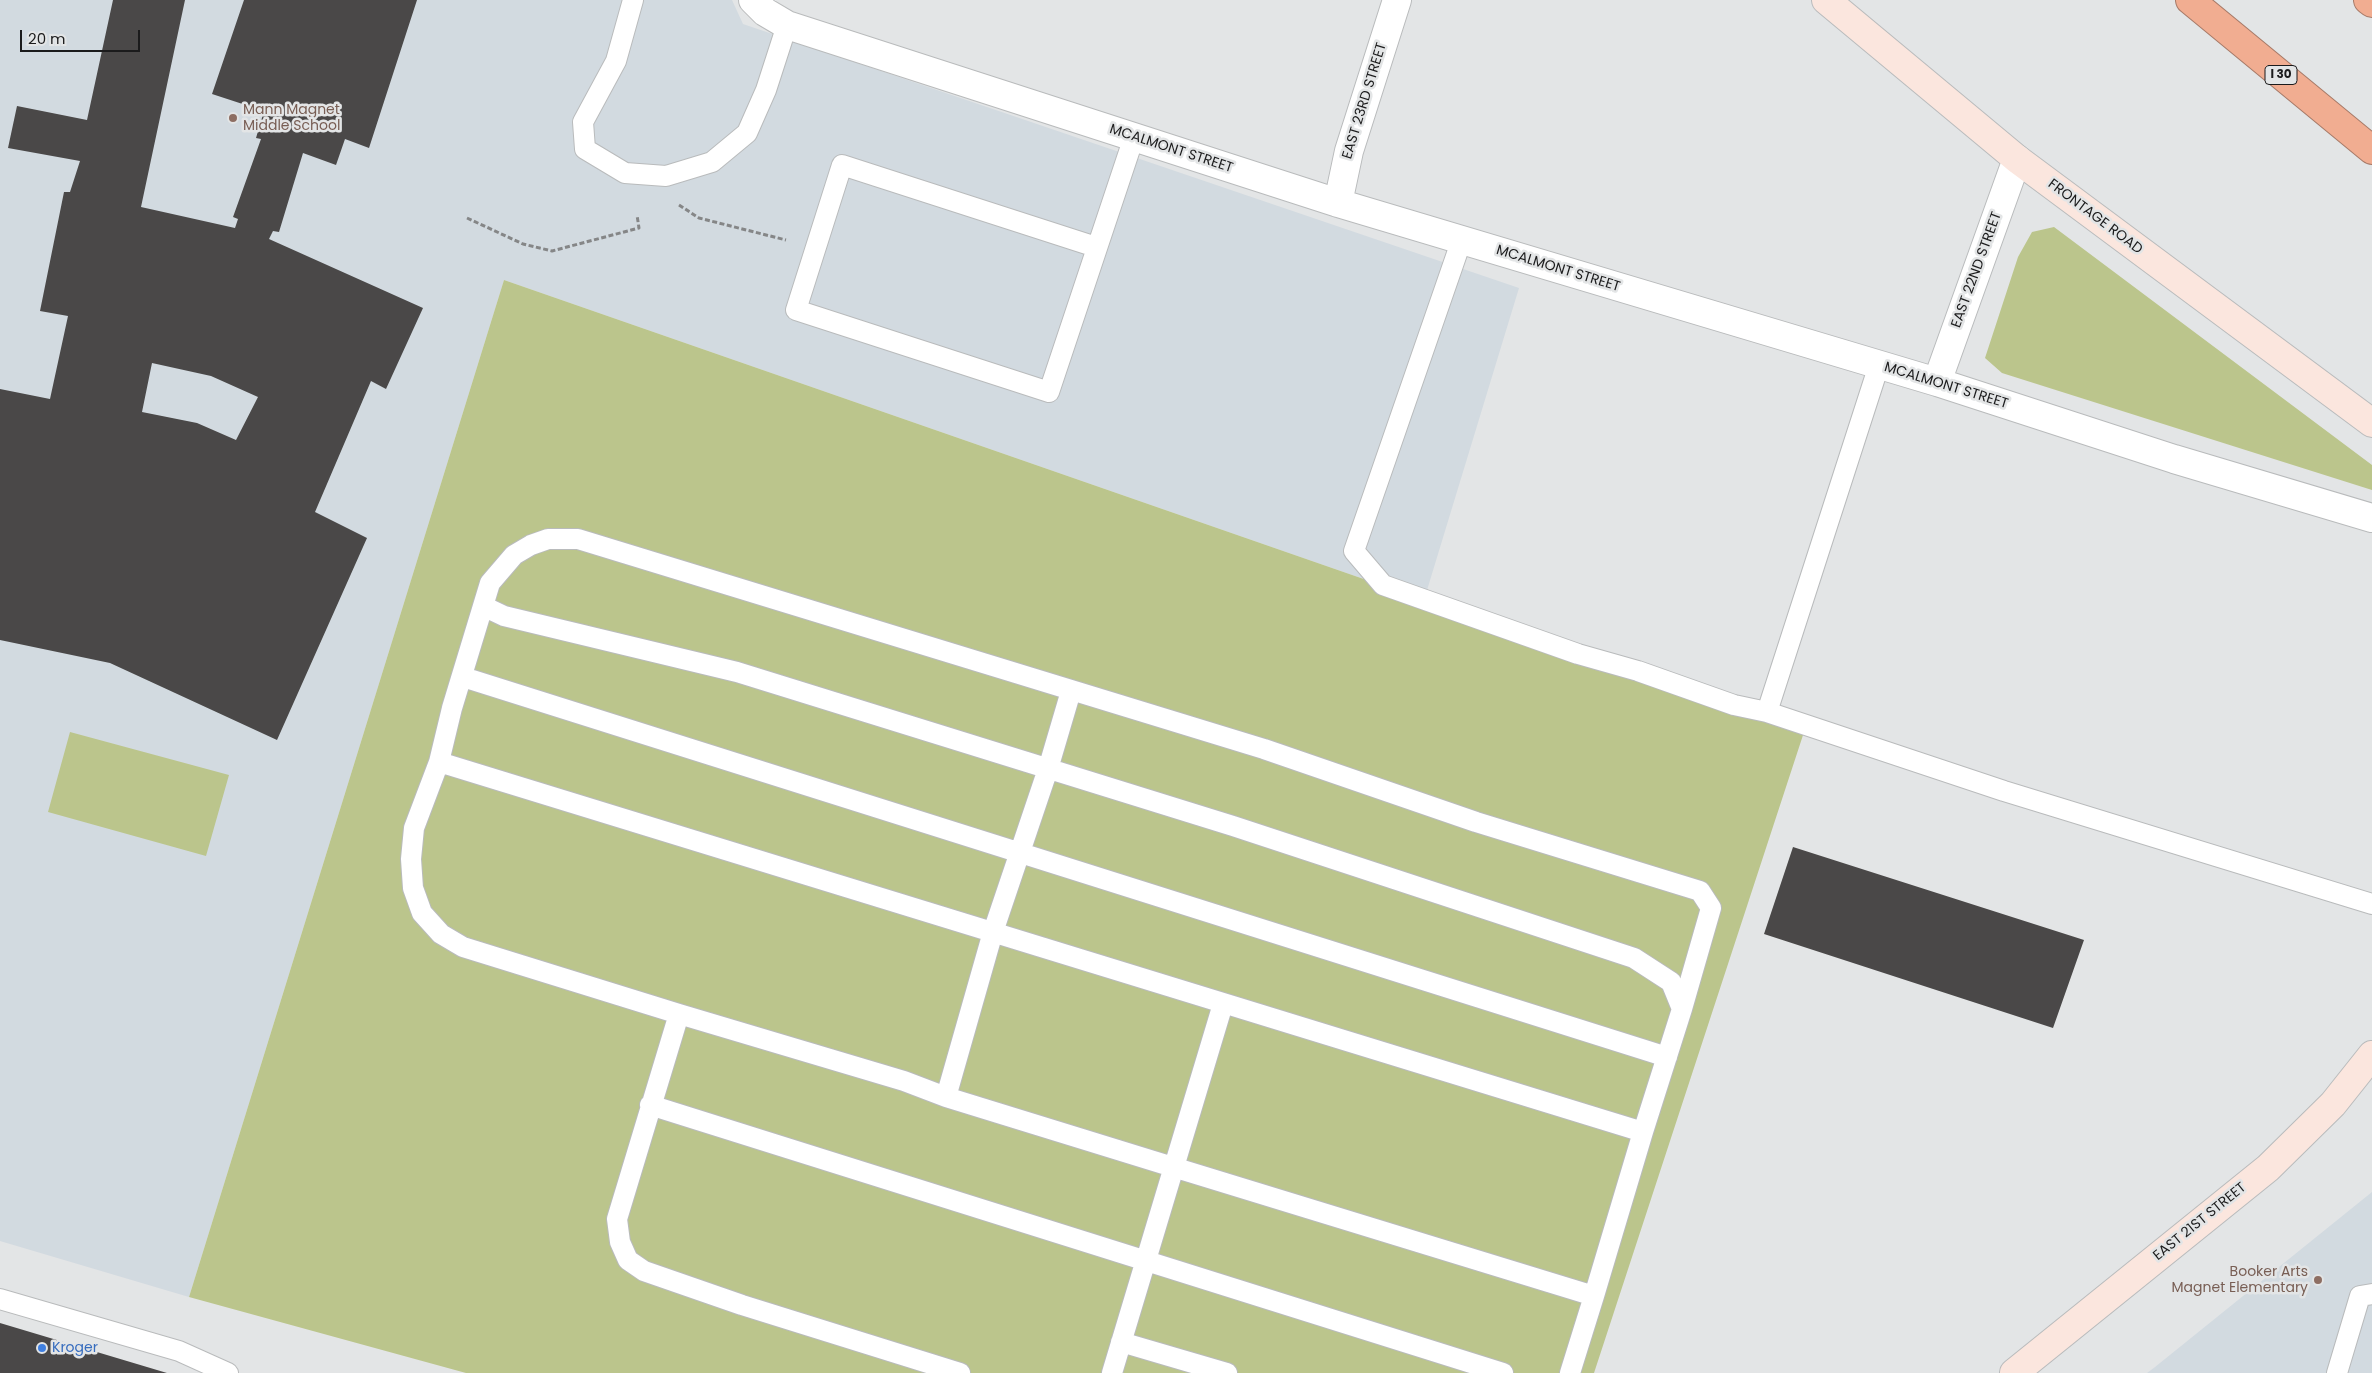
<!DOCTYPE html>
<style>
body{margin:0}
#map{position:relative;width:2372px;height:1373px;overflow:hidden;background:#e3e5e6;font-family:Poppins,sans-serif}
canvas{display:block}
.scale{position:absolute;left:20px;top:30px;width:120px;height:22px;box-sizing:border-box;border:2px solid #1b1b1c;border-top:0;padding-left:6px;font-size:15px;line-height:18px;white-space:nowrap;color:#1b1b1c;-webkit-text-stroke:4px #e3e5e6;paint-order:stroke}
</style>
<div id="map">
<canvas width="2372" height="1373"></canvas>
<div class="scale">20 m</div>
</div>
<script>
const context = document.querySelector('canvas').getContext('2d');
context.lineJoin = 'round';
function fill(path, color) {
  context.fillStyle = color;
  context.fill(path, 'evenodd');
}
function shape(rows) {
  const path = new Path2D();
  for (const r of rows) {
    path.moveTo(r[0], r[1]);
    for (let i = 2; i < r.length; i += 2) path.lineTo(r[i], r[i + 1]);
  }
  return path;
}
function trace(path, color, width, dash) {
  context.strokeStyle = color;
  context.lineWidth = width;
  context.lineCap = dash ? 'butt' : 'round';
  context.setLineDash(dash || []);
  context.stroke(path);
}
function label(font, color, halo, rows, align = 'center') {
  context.font = font + ' Poppins,sans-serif';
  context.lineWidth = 5;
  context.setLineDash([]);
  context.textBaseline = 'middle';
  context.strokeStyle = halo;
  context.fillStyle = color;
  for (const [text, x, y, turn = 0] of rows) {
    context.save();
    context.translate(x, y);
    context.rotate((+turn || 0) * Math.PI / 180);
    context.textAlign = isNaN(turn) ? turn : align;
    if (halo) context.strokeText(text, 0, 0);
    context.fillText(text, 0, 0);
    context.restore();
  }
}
fill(shape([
 [0,0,732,0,743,24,1519,288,1424,600,504,280,189,1297,0,1241],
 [2372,1192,2372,1373,2147,1373,2155,1367]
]), '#d2dae0');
fill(shape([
 [2054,227,2372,465,2372,490,2002,373,1985,358,2018,257,2032,232],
 [504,280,1424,600,1805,729,1594,1373,466,1373,189,1297],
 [70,732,229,775,206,856,48,812]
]), '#bbc58c');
fill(shape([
 [113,0,185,0,141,207,235,228,238,219,233,217,261,139,256,138,264,111,212,94,244,0,417,0,369,148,345,139,336,165,303,153,279,232,273,231,269,239,423,308,386,389,371,381,315,512,367,538,277,740,110,663,0,640,0,389,50,399,68,316,40,311,64,192,70,192,80,161,8,148,17,106,87,120],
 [152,363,211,376,258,397,236,440,197,423,142,412],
 [1793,847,2084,940,2053,1028,1764,934],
 [0,1323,167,1373,0,1373]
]), '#4a4848');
const lane = shape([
 [633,0,616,61,583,122,585,149,625,173,666,176,712,162,747,133,766,90,787,25],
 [1462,239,1354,551,1383,585,1578,654,1638,671,1734,705,1767,712,2004,791,2372,904],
 [1096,247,842,165,796,310,1049,392,1134,137],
 [483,606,504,616,737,672,1233,826,1634,958,1671,982,1682,1009],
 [463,677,1667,1057],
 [1767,712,1879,365],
 [439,762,1643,1132],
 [679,1014,617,1219,620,1242,628,1260,644,1271,742,1305,960,1373],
 [946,1097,993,932,1048,769,1071,691],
 [650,1105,1503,1373],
 [0,1299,179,1351,228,1373],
 [1121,1342,1227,1373],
 [1112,1373,1223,1004],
 [1570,1373,1594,1296,1643,1132,1682,1009,1711,908,1700,891,1476,822,1264,749,578,539,548,539,531,545,514,555,490,583,452,708,439,762,414,828,411,859,413,888,422,913,441,934,463,947,679,1014,904,1081,946,1097,1173,1167,1594,1296],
 [2337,1373,2360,1296,2372,1294]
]);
const street = shape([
 [753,0,765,12,787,25,1338,203,1937,382,2174,459,2372,518],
 [1338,203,1349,151,1397,0],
 [1937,382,2017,159]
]);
const secondary = shape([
 [1826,0,2017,159,2372,423],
 [2014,1373,2268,1168,2333,1104,2372,1055]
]);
const highway = shape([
 [2190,0,2372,150],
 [2368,0,2372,3]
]);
trace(lane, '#b9bbbc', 22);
trace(street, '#b9bbbc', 30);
trace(secondary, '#b9bbbc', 30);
trace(highway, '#a67a68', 30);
trace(shape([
 [679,205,699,218,786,240],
 [467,218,523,244,552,251,639,228,637,215]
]), '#858687', 3, [5, 2.5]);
trace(lane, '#fff', 20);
trace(street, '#fff', 28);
trace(secondary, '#fbe6de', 28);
trace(highway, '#f1ad91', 28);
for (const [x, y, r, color] of [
 [233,118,5,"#8d6e63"],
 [2318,1280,5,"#8d6e63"],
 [42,1348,5,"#3f7fe0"]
]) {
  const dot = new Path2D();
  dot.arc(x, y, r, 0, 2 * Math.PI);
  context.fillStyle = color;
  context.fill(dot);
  trace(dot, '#e3e5e6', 2);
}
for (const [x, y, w] of [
 [2281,75,32]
]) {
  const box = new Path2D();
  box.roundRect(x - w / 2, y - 9.5, w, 19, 4);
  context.fillStyle = '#e3e5e6';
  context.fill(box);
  trace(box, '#1b1b1c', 1);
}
label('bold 12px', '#1b1b1c', null, [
 ["I 30",2281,75]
]);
label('14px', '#1b1b1c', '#e3e5e6', [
 ["EAST 23RD STREET",1365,101,-73],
 ["MCALMONT STREET",1171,149,18],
 ["FRONTAGE ROAD",2095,217,37],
 ["MCALMONT STREET",1558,269,17],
 ["EAST 22ND STREET",1977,270,-70],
 ["MCALMONT STREET",1946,386,17],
 ["EAST 21ST STREET",2200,1222,-39]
]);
label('14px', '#785e54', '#e3e5e6', [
 ["Mann Magnet",243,110],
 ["Middle School",243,126],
 ["Booker Arts",2308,1272,"right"],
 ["Magnet Elementary",2308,1288,"right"]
], 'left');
label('14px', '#366cbe', '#e3e5e6', [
 ["Kroger",52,1348]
], 'left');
</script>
